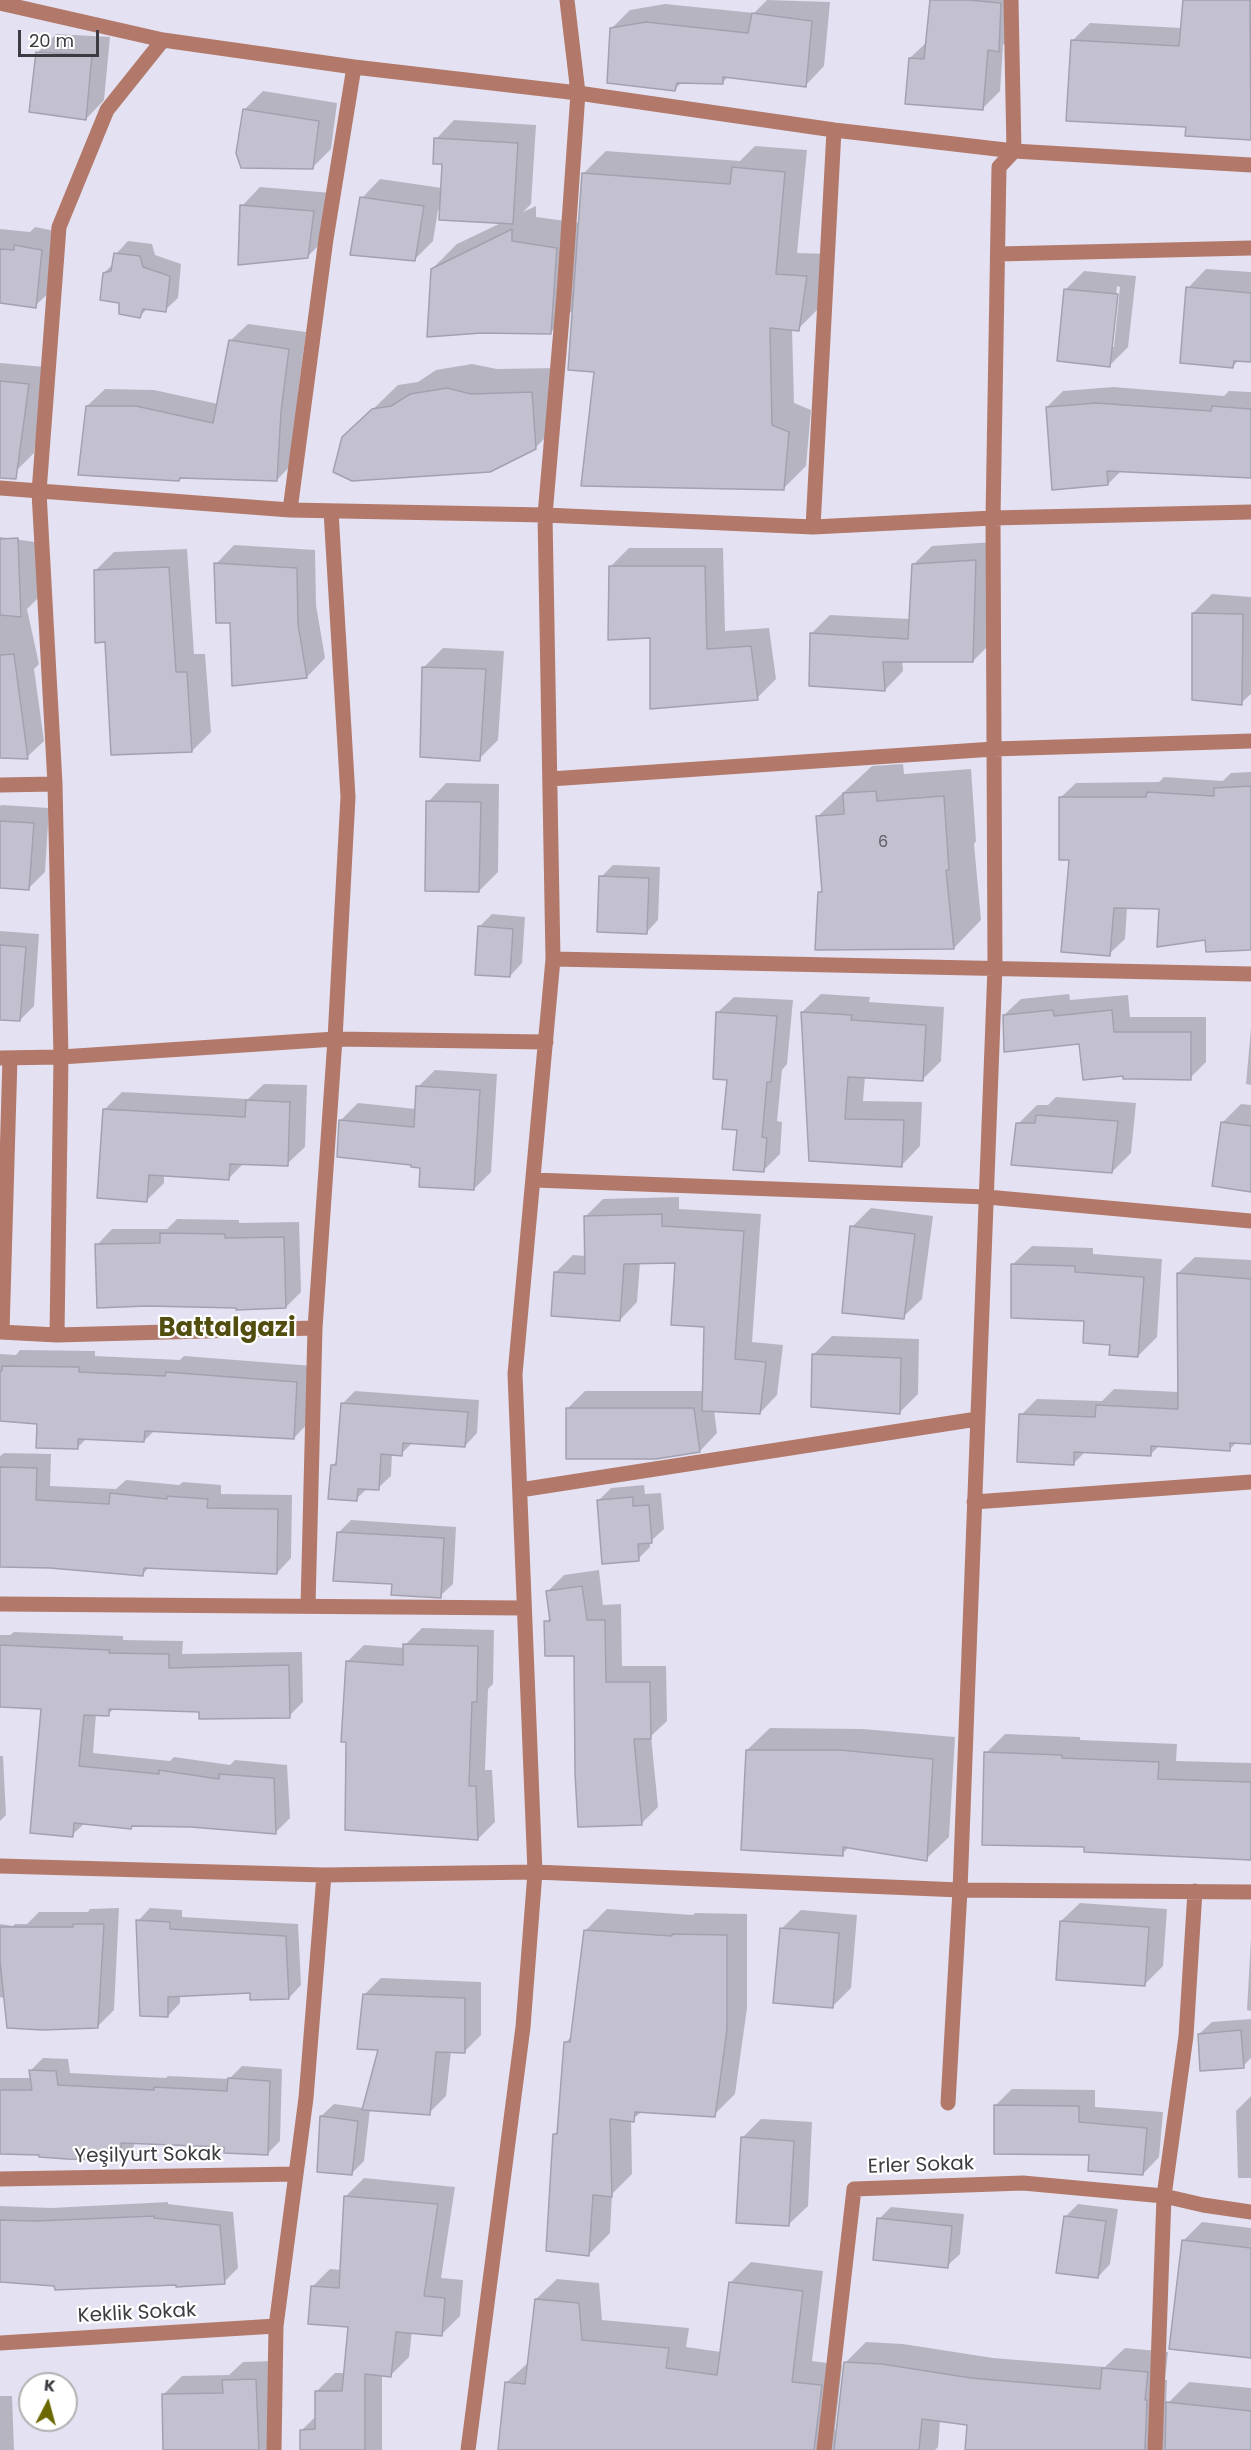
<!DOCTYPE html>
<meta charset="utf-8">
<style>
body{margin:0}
#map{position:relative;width:1251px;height:2450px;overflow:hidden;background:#e4e2f2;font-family:Poppins,sans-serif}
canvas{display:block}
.north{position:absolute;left:18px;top:2372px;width:60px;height:60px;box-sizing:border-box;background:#fff;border:2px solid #b1b1b3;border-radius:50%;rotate:6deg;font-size:16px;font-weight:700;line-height:24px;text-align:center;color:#3c3b41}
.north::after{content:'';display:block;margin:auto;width:21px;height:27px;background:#6b6800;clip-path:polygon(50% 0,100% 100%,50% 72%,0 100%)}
.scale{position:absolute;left:18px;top:30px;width:81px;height:27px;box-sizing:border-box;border:3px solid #3c3b41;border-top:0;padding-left:8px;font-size:18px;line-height:21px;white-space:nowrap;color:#3c3b41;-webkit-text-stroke:4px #fff;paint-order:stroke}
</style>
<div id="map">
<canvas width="1251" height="2450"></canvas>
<div class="north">K</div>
<div class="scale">20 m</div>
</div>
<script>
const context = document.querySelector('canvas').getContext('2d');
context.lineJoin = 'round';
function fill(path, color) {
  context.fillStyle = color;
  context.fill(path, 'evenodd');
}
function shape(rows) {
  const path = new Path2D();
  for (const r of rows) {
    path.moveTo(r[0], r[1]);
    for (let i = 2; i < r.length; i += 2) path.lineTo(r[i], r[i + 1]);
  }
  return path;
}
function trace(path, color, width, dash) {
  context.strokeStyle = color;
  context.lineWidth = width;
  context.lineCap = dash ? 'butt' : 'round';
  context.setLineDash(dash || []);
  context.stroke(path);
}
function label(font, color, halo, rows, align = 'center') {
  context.font = font + ' Poppins,sans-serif';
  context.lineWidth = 4.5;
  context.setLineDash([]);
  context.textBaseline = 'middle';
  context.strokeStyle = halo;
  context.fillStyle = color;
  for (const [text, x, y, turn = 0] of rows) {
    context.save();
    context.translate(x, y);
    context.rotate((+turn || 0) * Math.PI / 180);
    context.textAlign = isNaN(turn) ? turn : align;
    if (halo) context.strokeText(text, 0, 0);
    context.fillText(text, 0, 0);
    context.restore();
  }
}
fill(shape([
 [767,0,830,2,824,66,806,85,729,76,722,83,683,81,675,89,611,29,630,10,665,4,754,13],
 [932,0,1018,0,1015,33,1003,45,1000,91,982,109,910,58,928,41],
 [1183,0,1251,0,1251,139,1187,135,1187,125,1072,41,1090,23,1181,28],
 [56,34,110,37,104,100,86,119,37,53],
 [263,91,337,103,331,149,312,168,244,110],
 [454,120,536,125,531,204,523,212,536,206,536,217,580,223,584,173,606,151,740,161,755,146,807,150,797,253,829,254,820,307,798,329,792,328,794,403,811,410,806,466,783,489,595,371,574,309,550,333,432,269,457,244,503,222,438,210,433,241,414,260,362,198,380,179,442,188,443,163,436,139],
 [260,187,332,193,326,238,307,257,242,206],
 [35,227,60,232,54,288,35,306,0,302,0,229,30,232],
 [128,241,152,244,155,255,181,264,178,298,165,310,148,308,140,316,121,302,104,273,114,263,116,254],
 [1206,269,1251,272,1251,360,1239,360,1233,366,1188,288],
 [1084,271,1136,276,1128,347,1110,365,1066,289],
 [1117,286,1120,287,1114,347,1111,347],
 [248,324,306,332,298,393,294,462,277,480,181,477,179,479,87,406,105,389,154,390,218,404,230,341],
 [0,363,45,367,34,453,17,470,0,467],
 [472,364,497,369,557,368,560,423,535,448,369,413,398,385,418,382,436,370],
 [1113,387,1224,396,1229,391,1251,392,1251,477,1122,470,1108,484,1047,407,1063,391],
 [0,537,35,542,38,598,27,609,39,664,34,669,44,741,27,757,0,757],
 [994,542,992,642,973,661,902,660,903,671,885,690,812,633,830,615,910,619,913,565,932,546],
 [234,545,315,550,316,605,325,658,307,677,231,621,216,564],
 [629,548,723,548,725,631,769,628,776,679,757,698,651,636,611,566],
 [187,549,194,654,205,654,211,732,192,751,107,640,95,571,114,552],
 [1212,594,1251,597,1251,694,1241,703,1193,613],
 [443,648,504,651,498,740,479,759,424,667],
 [903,764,904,774,971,769,976,841,974,844,981,920,954,948,819,893,823,889,817,817,872,766],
 [1251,772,1251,948,1206,938,1161,908,1127,907,1125,939,1109,954,1071,859,1060,798,1076,783,1159,782,1164,777,1223,781,1231,773],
 [446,783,499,784,498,872,479,891,428,802],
 [2,805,49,808,45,872,29,888,0,886,0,806],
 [613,865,660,867,658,920,646,933,601,877],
 [492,914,525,917,522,963,510,976,479,927],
 [0,931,39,934,34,1006,20,1020,0,1018],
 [821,994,870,997,869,1002,944,1007,941,1061,922,1080,865,1076,863,1101,922,1102,920,1146,902,1165,810,1160,802,1012],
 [1069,994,1070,1000,1128,995,1130,1017,1206,1017,1206,1062,1190,1078,1004,1015,1021,999],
 [734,997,793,1000,787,1064,782,1070,777,1121,782,1122,780,1154,763,1171,738,1129,728,1078,717,1013],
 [1251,1028,1251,1085,1246,1084],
 [435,1070,497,1074,491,1172,474,1189,341,1120,358,1103,416,1109,418,1087],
 [264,1084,307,1085,305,1147,287,1164,244,1163,228,1179,164,1175,164,1183,147,1200,105,1109,122,1092,248,1099],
 [1056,1097,1136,1103,1131,1153,1112,1172,1018,1124,1037,1105,1048,1105],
 [1241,1104,1251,1105,1251,1190,1223,1122],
 [679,1197,679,1209,761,1214,752,1342,783,1345,777,1395,760,1413,714,1410,717,1433,700,1451,568,1408,585,1391,704,1391,705,1326,677,1262,640,1262,637,1302,620,1320,555,1273,573,1255,586,1256,586,1216,603,1199],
 [871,1208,933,1216,922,1299,903,1317,852,1227],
 [177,1219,239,1220,239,1223,299,1222,301,1292,286,1307,237,1306,97,1245,112,1229,167,1229],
 [1032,1246,1093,1248,1093,1254,1162,1259,1157,1337,1138,1356,1112,1344,1086,1319,1013,1264],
 [1195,1257,1251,1260,1251,1443,1237,1442,1230,1449,1160,1445,1150,1455,1086,1451,1073,1464,1021,1415,1037,1399,1102,1401,1114,1389,1179,1392,1178,1273],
 [832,1336,919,1339,918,1394,899,1413,813,1355],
 [20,1350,95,1351,95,1356,180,1360,184,1356,313,1366,310,1421,294,1438,155,1430,144,1441,87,1438,77,1448,38,1423,0,1419,0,1354,16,1355],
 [355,1391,479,1400,477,1433,465,1446,413,1442,401,1454,392,1453,391,1476,378,1488,368,1488,356,1499,332,1466,338,1460,343,1403],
 [4,1453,51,1454,50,1486,116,1489,126,1480,179,1485,183,1482,221,1485,221,1494,292,1495,291,1558,277,1573,150,1566,142,1575,50,1566,0,1565,0,1456],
 [644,1485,645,1494,661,1493,664,1529,650,1542,650,1547,638,1559,599,1500,611,1488],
 [351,1520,456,1527,453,1584,440,1596,393,1583,338,1533],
 [599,1570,603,1605,621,1604,622,1666,666,1666,667,1721,651,1736,658,1807,641,1824,576,1654,546,1622,551,1617,547,1592,564,1575],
 [422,1628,494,1630,493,1684,488,1689,485,1770,492,1770,495,1822,478,1839,347,1662,364,1645,405,1648,405,1645],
 [14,1632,123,1636,123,1640,183,1641,182,1654,302,1652,303,1702,289,1716,115,1708,108,1714,96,1714,93,1753,170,1761,174,1757,230,1765,235,1760,287,1765,290,1818,276,1832,191,1826,86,1822,72,1835,43,1707,0,1706,0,1635,10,1635],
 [770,1728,863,1729,955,1737,949,1837,926,1859,850,1846,842,1854,747,1750],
 [1005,1734,1080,1737,1080,1740,1177,1744,1176,1761,1251,1763,1251,1859,1086,1846,986,1753],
 [0,1756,3,1756,6,1815,0,1821],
 [1080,1903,1167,1909,1163,1966,1144,1985,1061,1921],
 [119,1908,114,2010,98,2026,0,1997,0,1924,13,1926,15,1924,27,1924,39,1912,88,1912,90,1909],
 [150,1908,182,1910,182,1917,298,1924,301,1985,289,1998,251,1992,180,1995,180,2003,168,2016,138,1921],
 [607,1909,693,1915,695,1913,747,1914,747,2008,735,2094,714,2115,643,2111,631,2120,632,2174,612,2194,610,2233,589,2254,554,2135,559,2130,566,2042,572,2036,586,1930],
 [801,1910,857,1915,851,1988,832,2007,782,1928],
 [1251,1938,1251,2011,1247,2010],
 [381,1978,481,1982,481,2035,464,2052,451,2051,446,2096,429,2113,370,2109,364,2161,351,2174,321,2116,334,2104,364,2108,380,2049,364,1995],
 [1251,2019,1251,2058,1243,2066,1199,2034,1212,2022],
 [43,2058,68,2059,70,2073,166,2078,168,2076,229,2079,242,2066,282,2069,280,2141,268,2153,226,2145,134,2142,134,2146,122,2159,0,2152,0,2078,32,2078,31,2070],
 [1012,2089,1095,2090,1095,2107,1163,2112,1159,2157,1143,2174,1091,2154,996,2105],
 [1251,2096,1251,2178,1238,2178,1236,2111],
 [761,2119,812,2122,808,2206,789,2224,742,2138],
 [364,2178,455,2187,441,2278,463,2280,460,2316,442,2334,412,2331,409,2357,391,2375,382,2375,382,2450,302,2450,302,2430,317,2415,317,2391,335,2373,345,2373,350,2326,312,2287,330,2269,342,2270,346,2196],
 [168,2202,168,2204,233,2212,238,2268,224,2282,56,2285,0,2281,0,2206,51,2208],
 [1078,2204,1118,2209,1110,2264,1098,2277,1066,2216],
 [891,2207,964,2214,960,2254,947,2266,879,2219],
 [1202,2222,1251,2228,1251,2357,1183,2241],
 [751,2262,823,2271,812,2361,842,2365,835,2428,836,2436,845,2363,866,2342,903,2344,993,2358,1105,2367,1125,2348,1168,2352,1165,2380,1167,2380,1166,2405,1189,2382,1251,2388,1251,2450,966,2450,969,2424,940,2420,938,2447,935,2450,500,2450,507,2382,529,2362,536,2299,557,2279,599,2283,602,2320,689,2328,686,2347,721,2352,730,2283],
 [274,2361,277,2450,164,2450,164,2394,182,2376,229,2375,243,2362],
 [0,2396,12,2396,14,2450,0,2450]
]), '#0003');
const building = shape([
 [930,0,969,0,1001,3,999,52,988,50,983,110,905,104,909,58,924,59,930,0],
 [1183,0,1250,0,1251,140,1185,136,1186,127,1066,121,1071,40,1179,46,1183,0],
 [752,13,812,21,806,87,723,77,723,84,677,83,675,91,607,83,610,28,646,22,748,33,752,13],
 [36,52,92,55,86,120,29,112,36,52],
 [243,109,319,121,313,169,241,168,236,153,243,109],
 [434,138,518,143,513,224,439,220,442,164,433,164,434,138],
 [732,167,785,172,776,274,807,276,799,331,770,328,772,425,789,432,784,490,581,486,594,372,568,370,582,173,730,184,732,167],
 [360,197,424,206,415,261,350,255,360,197],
 [240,205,314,211,308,258,238,265,240,205],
 [512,229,512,241,557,248,551,334,482,333,427,337,431,269,512,229],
 [14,245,42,250,36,308,0,303,0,249,14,250,14,245],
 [114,253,140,256,143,267,170,276,166,312,143,309,140,318,119,314,119,303,100,300,103,273,111,271,114,253],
 [1186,287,1251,293,1251,362,1234,361,1233,368,1180,363,1186,287],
 [1064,289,1118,294,1110,367,1057,361,1064,289],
 [229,340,289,349,281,412,277,481,180,478,179,481,78,475,86,406,136,406,213,423,229,340],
 [0,381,29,384,16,479,0,478,0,381],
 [447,388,471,394,532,392,536,449,490,472,352,481,333,472,342,437,372,409,391,406,410,394,447,388],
 [1096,403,1211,411,1212,406,1251,409,1251,478,1107,471,1108,485,1052,490,1046,407,1096,403],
 [18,538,21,617,0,615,0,539,18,538],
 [976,560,973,662,883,662,885,691,809,686,810,633,908,639,912,564,976,560],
 [214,563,297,568,298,624,307,678,232,686,230,623,216,623,214,563],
 [609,566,705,566,707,649,751,646,758,700,650,709,650,638,608,640,609,566],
 [169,567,176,672,187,672,192,752,111,755,105,642,95,643,94,570,169,567],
 [1192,613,1243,614,1242,705,1192,700,1192,613],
 [14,654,28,759,0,758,0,655,14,654],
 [422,667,486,669,480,761,420,757,422,667],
 [1251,786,1251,950,1206,952,1205,940,1157,947,1159,909,1114,908,1110,956,1061,952,1069,860,1059,860,1059,797,1146,797,1147,792,1214,796,1214,788,1251,786],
 [876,791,877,801,944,796,949,870,946,870,954,949,815,950,818,892,822,892,816,816,844,814,843,793,876,791],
 [426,801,481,802,479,892,425,891,426,801],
 [0,821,34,823,29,890,0,888,0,821],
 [599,876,649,878,647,934,597,932,599,876],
 [478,926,513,929,510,977,475,975,478,926],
 [0,945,26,947,20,1021,0,1020,0,945],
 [1053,1010,1054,1016,1112,1010,1114,1032,1191,1032,1191,1080,1137,1079,1123,1079,1123,1076,1083,1080,1079,1044,1004,1052,1003,1015,1053,1010],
 [716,1012,777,1016,771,1082,767,1082,762,1137,767,1138,764,1172,733,1170,737,1130,722,1129,727,1080,713,1079,716,1012],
 [801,1012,852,1015,851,1020,926,1025,923,1081,848,1077,845,1119,904,1120,902,1167,809,1161,801,1012],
 [416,1086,480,1090,474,1190,419,1187,420,1168,411,1167,411,1165,337,1157,339,1120,414,1127,416,1086],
 [246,1100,290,1102,288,1166,230,1164,229,1180,149,1175,147,1202,97,1198,103,1109,245,1117,246,1100],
 [1036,1115,1118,1121,1112,1173,1011,1165,1016,1123,1035,1123,1036,1115],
 [1221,1122,1251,1126,1251,1192,1212,1186,1221,1122],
 [662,1214,662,1226,744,1231,735,1359,766,1362,760,1414,702,1411,704,1327,671,1325,675,1263,624,1264,620,1321,551,1316,554,1272,585,1274,584,1216,662,1214],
 [850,1226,915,1234,904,1319,842,1313,850,1226],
 [160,1233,225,1234,225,1238,284,1237,286,1308,236,1310,236,1308,147,1306,97,1308,95,1244,160,1243,160,1233],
 [1011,1264,1075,1266,1075,1272,1144,1277,1138,1357,1109,1355,1110,1345,1083,1343,1084,1321,1011,1318,1011,1264],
 [1177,1273,1251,1279,1251,1444,1230,1443,1230,1451,1151,1446,1151,1456,1074,1452,1074,1465,1017,1462,1019,1414,1095,1417,1096,1405,1178,1409,1177,1273],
 [812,1354,901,1358,900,1414,811,1407,812,1354],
 [2,1366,79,1367,79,1372,165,1376,166,1372,297,1382,294,1439,145,1431,144,1442,78,1439,78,1449,36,1448,37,1424,0,1421,0,1371,2,1371,2,1366],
 [341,1403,468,1412,465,1447,403,1443,402,1456,381,1454,379,1490,358,1489,357,1501,328,1499,331,1465,336,1465,341,1403],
 [566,1408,694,1408,700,1452,656,1459,566,1459,566,1408],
 [0,1467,37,1468,36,1500,109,1504,110,1493,167,1499,167,1496,208,1499,207,1508,278,1509,277,1574,144,1568,143,1576,50,1568,0,1567,0,1467],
 [633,1497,633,1506,649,1505,652,1543,638,1544,639,1561,602,1564,597,1500,633,1497],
 [337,1532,444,1538,441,1598,391,1595,392,1584,333,1581,337,1532],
 [582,1586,587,1620,605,1620,606,1682,650,1682,651,1739,634,1739,642,1825,578,1827,575,1773,574,1656,545,1656,544,1621,550,1621,546,1591,582,1586],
 [403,1644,478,1646,477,1702,472,1702,469,1786,476,1786,478,1840,345,1830,346,1742,341,1742,346,1661,403,1665,403,1644],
 [0,1645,110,1650,109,1653,169,1654,169,1668,289,1665,290,1718,199,1719,199,1712,109,1709,109,1716,84,1715,79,1766,159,1774,159,1770,219,1779,219,1774,274,1778,276,1834,191,1827,132,1826,131,1829,74,1823,73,1837,30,1833,41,1709,0,1707,0,1645],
 [746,1750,840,1750,933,1759,927,1861,843,1847,843,1856,741,1850,746,1750],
 [984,1752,1062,1755,1062,1758,1159,1762,1158,1779,1251,1782,1251,1860,1084,1852,1084,1847,982,1845,984,1752],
 [136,1920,170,1922,170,1929,286,1936,289,1999,250,2000,250,1993,168,1997,168,2017,140,2016,136,1920],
 [1060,1921,1149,1927,1145,1986,1056,1980,1060,1921],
 [73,1924,104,1924,98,2028,43,2030,7,2028,0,1961,0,1927,73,1927,73,1924],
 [780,1928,839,1933,833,2008,773,2003,780,1928],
 [584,1930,672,1936,672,1934,727,1935,727,2030,715,2117,635,2112,634,2122,610,2119,612,2197,593,2195,589,2256,546,2251,553,2134,557,2134,564,2042,570,2042,584,1930],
 [363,1994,465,1998,465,2053,436,2052,430,2115,362,2110,378,2050,357,2049,363,1994],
 [1241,2030,1244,2068,1200,2071,1198,2034,1241,2030],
 [29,2070,56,2071,58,2085,154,2090,154,2087,227,2091,228,2078,270,2081,268,2155,224,2153,224,2147,121,2143,122,2160,67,2159,39,2157,39,2155,0,2154,0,2090,32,2090,29,2070],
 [994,2105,1079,2106,1079,2122,1147,2128,1143,2175,1088,2171,1089,2155,994,2154,994,2105],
 [320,2116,358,2121,352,2175,317,2172,320,2116],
 [741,2137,794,2141,789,2226,736,2223,741,2137],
 [344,2196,438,2204,424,2296,445,2298,442,2336,396,2332,391,2377,365,2374,365,2450,300,2450,300,2430,315,2429,315,2391,342,2391,348,2327,308,2324,311,2286,339,2288,344,2196],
 [154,2216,154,2218,220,2225,225,2284,176,2287,176,2285,55,2290,54,2286,0,2282,0,2220,36,2221,154,2216],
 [1064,2216,1106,2221,1098,2278,1056,2273,1064,2216],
 [877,2218,952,2226,948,2268,873,2260,877,2218],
 [1182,2240,1251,2248,1251,2358,1169,2349,1182,2240],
 [729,2282,803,2291,792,2382,822,2385,814,2450,498,2450,505,2382,525,2384,535,2299,579,2303,582,2340,669,2348,666,2368,717,2375,729,2282],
 [844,2362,882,2364,971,2378,1100,2389,1102,2368,1148,2372,1145,2400,1147,2400,1145,2450,965,2450,967,2425,922,2419,919,2450,834,2450,844,2362],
 [256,2379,259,2450,163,2450,162,2394,223,2393,222,2380,256,2379],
 [1166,2402,1251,2411,1251,2450,1165,2450,1166,2402]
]);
fill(building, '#c3c1d0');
trace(building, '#a3a1af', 1.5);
trace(shape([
 [0,3,163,40,354,67,578,93,834,130,1014,151,1251,165],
 [998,254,1251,248],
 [0,488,290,510,545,515,813,527,993,518,1251,512],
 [290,510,326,239,354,67],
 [813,527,834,130],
 [550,779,994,749,1251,741],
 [0,785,55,784],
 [553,959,1251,974],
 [0,1058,61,1057,335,1039,546,1042],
 [534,1180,987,1197,1251,1221],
 [0,1332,57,1335,315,1328],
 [2,1332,10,1058],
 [57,1335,61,1057,55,784,39,492,59,227,107,110,163,40],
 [520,1490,977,1419],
 [974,1502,1251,1482],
 [0,1604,524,1608],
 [308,1606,315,1328,335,1039,348,797,331,511],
 [0,1866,324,1875,535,1872,960,1890,1251,1892],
 [948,2103,960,1890,995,967,993,518,999,167,1014,151,1011,0],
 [0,2179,296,2174],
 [0,2343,276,2326],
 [274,2450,276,2326,306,2098,324,1875],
 [468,2450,523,2027,535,1872,515,1374,553,959,545,515,564,294,578,93,567,0],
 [824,2450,854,2189,1023,2183,1164,2196,1203,2205,1251,2212],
 [1155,2450,1164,2196,1186,2036,1195,1891]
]), '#b2796b', 15);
label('16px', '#5e5c65', null, [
 ["6",883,843]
]);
label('20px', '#3c3b41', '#fff', [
 ["Yeşilyurt Sokak",148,2156,-1],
 ["Erler Sokak",921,2166,-2],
 ["Keklik Sokak",137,2314,-3]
]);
label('bold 26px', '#514e10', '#fff', [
 ["Battalgazi",227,1329]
]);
</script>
